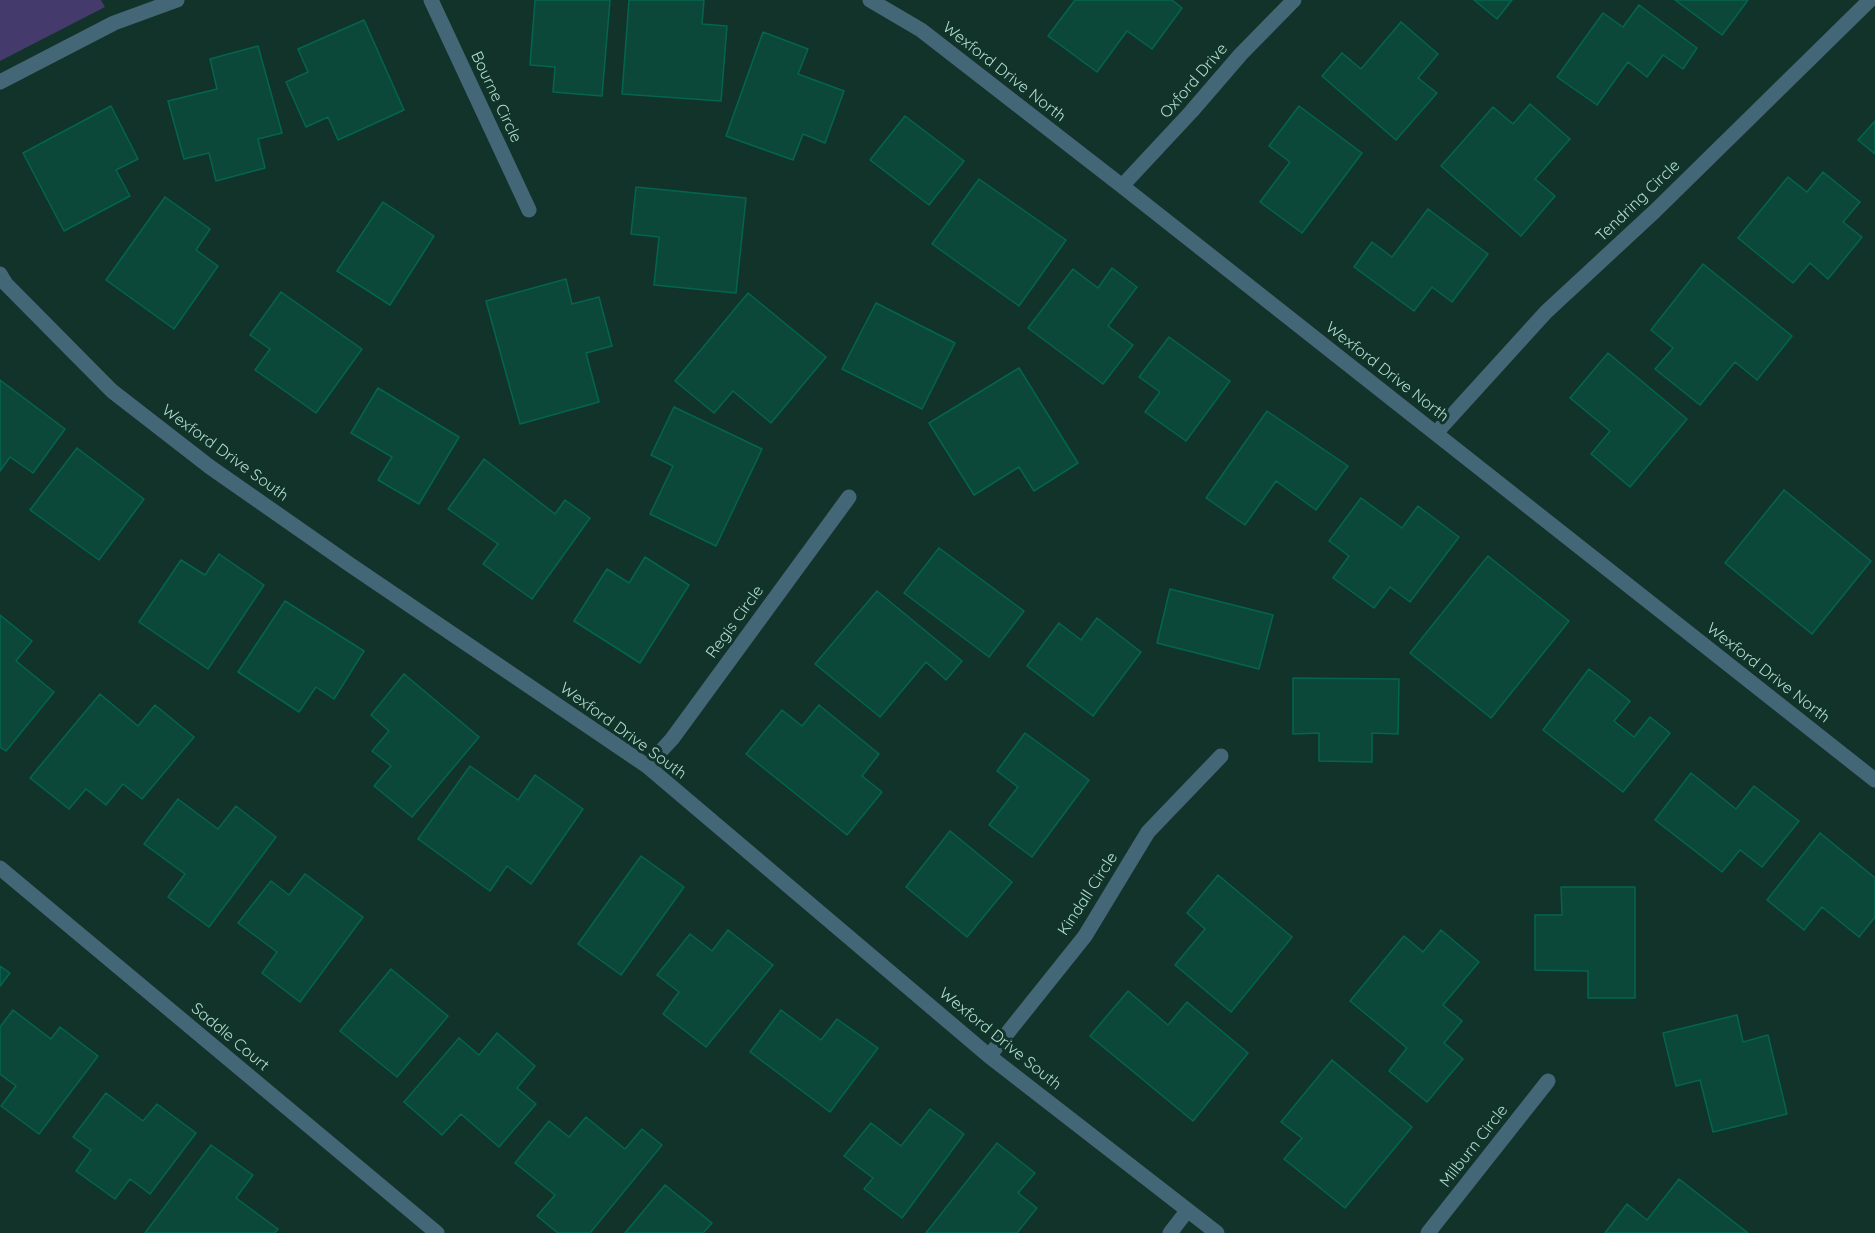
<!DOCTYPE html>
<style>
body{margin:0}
canvas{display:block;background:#113329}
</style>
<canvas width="1875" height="1233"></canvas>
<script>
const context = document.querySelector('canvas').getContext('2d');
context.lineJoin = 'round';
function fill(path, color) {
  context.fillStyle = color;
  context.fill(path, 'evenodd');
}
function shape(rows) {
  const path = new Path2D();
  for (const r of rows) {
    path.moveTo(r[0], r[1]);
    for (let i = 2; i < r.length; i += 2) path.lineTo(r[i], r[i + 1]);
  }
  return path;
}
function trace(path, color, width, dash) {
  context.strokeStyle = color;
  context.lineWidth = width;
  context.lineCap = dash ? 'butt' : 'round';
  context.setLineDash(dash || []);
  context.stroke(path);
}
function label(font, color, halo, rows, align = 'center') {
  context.font = font + ' Quicksand,sans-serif';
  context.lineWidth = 6;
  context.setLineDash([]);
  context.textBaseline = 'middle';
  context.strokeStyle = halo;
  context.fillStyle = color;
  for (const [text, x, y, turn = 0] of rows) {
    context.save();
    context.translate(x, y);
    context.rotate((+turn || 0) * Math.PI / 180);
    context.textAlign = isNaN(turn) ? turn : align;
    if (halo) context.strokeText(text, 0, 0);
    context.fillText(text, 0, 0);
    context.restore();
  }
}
fill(shape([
 [0,0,101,0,105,7,0,61]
]), '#443a6b');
const building = shape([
 [535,0,610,0,602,96,553,92,555,67,530,65,535,0],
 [629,0,704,0,702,24,727,26,721,101,622,94,629,0],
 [1075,0,1172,0,1182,8,1152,49,1127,31,1097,72,1048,36,1075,0],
 [1474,0,1512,0,1497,19,1474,0],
 [1675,0,1748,0,1722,35,1675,0],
 [1639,5,1697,48,1683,69,1663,55,1647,77,1628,62,1597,105,1557,77,1603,13,1623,27,1639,5],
 [364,20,404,110,338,140,328,117,306,127,286,82,308,72,298,49,364,20],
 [1401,22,1438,54,1418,78,1437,93,1396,140,1322,76,1342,53,1361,69,1401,22],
 [763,32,808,49,798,74,844,91,825,143,803,134,793,160,726,136,763,32],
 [258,46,282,133,258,139,265,168,216,181,209,153,184,159,168,101,217,89,210,59,258,46],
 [1530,104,1570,139,1535,179,1555,196,1521,236,1441,166,1493,107,1513,124,1530,104],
 [111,106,138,159,116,170,130,196,64,231,23,153,111,106],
 [1299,106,1362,153,1302,233,1260,202,1290,162,1269,146,1299,106],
 [905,116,964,161,929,205,870,160,905,116],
 [1875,121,1875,154,1858,140,1875,121],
 [1823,172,1860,202,1843,222,1862,237,1828,279,1810,263,1793,283,1738,238,1788,177,1807,192,1823,172],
 [979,179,1066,240,1019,306,932,244,979,179],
 [636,187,746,198,736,293,654,285,659,237,631,234,636,187],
 [165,197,210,229,196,250,218,266,174,329,106,280,165,197],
 [383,202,434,236,390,305,337,271,383,202],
 [1428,209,1488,254,1452,302,1432,287,1414,311,1354,267,1372,242,1392,257,1428,209],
 [1703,264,1792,336,1757,380,1735,362,1700,405,1655,369,1673,348,1651,330,1703,264],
 [1112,268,1137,287,1108,326,1133,345,1103,384,1028,328,1073,269,1098,288,1112,268],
 [566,279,572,304,599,297,612,346,586,353,599,402,520,424,486,301,566,279],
 [281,292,362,349,316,413,255,370,270,349,250,335,281,292],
 [748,293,826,357,771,423,733,391,714,413,675,381,748,293],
 [876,303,955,343,922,409,842,369,876,303],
 [1169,337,1230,381,1186,441,1145,412,1160,392,1139,377,1169,337],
 [1608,353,1687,419,1630,487,1591,454,1610,431,1570,398,1608,353],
 [1019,368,1078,463,1034,491,1019,467,974,495,929,423,1019,368],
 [0,380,65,429,33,473,10,457,0,471,0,380],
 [378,388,459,437,419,504,378,480,392,457,351,433,378,388],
 [674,407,762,449,716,546,650,514,673,466,651,455,674,407],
 [1267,411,1348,466,1316,510,1276,481,1245,525,1206,498,1267,411],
 [77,448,144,499,99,560,30,510,77,448],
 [484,459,555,514,565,500,590,518,532,599,483,564,498,544,448,509,484,459],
 [1784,490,1871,561,1812,634,1725,563,1784,490],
 [1361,498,1402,528,1418,506,1459,537,1410,602,1390,587,1374,608,1333,578,1349,556,1329,541,1361,498],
 [939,548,1024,611,989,657,904,593,939,548],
 [219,554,264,585,208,669,139,622,181,560,205,575,219,554],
 [1488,556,1569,621,1491,718,1410,653,1488,556],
 [645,557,689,585,640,663,574,621,607,569,629,583,645,557],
 [1170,589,1273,615,1259,669,1157,643,1170,589],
 [877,591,962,661,946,680,926,662,880,717,815,664,877,591],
 [285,601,364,651,334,699,316,687,299,712,238,672,285,601],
 [0,615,32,641,16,661,54,692,6,751,0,747,0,615],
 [1097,618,1141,652,1093,716,1027,666,1059,623,1081,640,1097,618],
 [1589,669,1630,701,1614,721,1634,737,1650,717,1670,733,1623,792,1543,730,1589,669],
 [404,674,479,737,412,817,374,786,391,766,372,751,389,731,371,715,404,674],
 [1293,678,1399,679,1398,734,1372,733,1372,762,1319,761,1319,733,1293,734,1293,678],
 [100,694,138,726,155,705,194,737,142,799,123,784,106,805,86,789,69,809,30,778,100,694],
 [819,705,879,754,862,776,882,792,847,835,746,754,782,710,802,726,819,705],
 [1025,733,1089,780,1032,857,989,825,1018,787,997,771,1025,733],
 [470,766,518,800,535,775,583,809,531,884,507,866,490,891,418,839,470,766],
 [1691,773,1736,809,1754,786,1799,821,1762,867,1740,850,1722,872,1655,820,1691,773],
 [178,799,218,829,236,806,276,837,209,927,168,897,185,874,144,844,178,799],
 [950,831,1012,882,967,937,906,887,950,831],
 [1820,833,1875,878,1875,917,1859,937,1822,907,1804,930,1767,900,1820,833],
 [641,856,684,887,621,975,578,944,641,856],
 [305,874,363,917,300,1002,262,973,277,952,238,923,271,881,289,895,305,874],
 [1218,875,1292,937,1231,1012,1175,965,1205,929,1187,913,1218,875],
 [1561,887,1635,887,1635,998,1588,998,1588,971,1535,970,1535,915,1562,915,1561,887],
 [728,930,773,965,706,1047,663,1014,679,992,657,975,690,934,712,951,728,930],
 [1441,930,1479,962,1443,1005,1462,1021,1444,1043,1463,1059,1427,1102,1389,1071,1407,1048,1350,1001,1404,936,1423,952,1441,930],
 [0,966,10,973,0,986,0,966],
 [391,969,448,1016,397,1077,340,1031,391,969],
 [1128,991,1168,1025,1187,1002,1248,1053,1193,1121,1090,1036,1128,991],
 [13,1010,51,1039,60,1027,98,1056,39,1134,1,1106,16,1086,0,1074,0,1027,13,1010],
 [781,1010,821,1040,837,1019,878,1048,830,1112,750,1052,781,1010],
 [1737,1015,1743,1042,1768,1035,1787,1114,1713,1132,1700,1080,1676,1086,1663,1033,1737,1015],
 [497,1033,535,1066,517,1088,536,1104,499,1147,461,1114,442,1135,404,1102,459,1038,479,1055,497,1033],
 [1332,1060,1412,1127,1345,1208,1284,1159,1302,1138,1281,1122,1332,1060],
 [106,1093,143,1121,157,1104,196,1133,150,1194,130,1179,115,1199,76,1171,91,1150,73,1137,106,1093],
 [930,1109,964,1134,902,1218,864,1189,873,1178,844,1156,871,1123,901,1146,930,1109],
 [586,1117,625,1149,642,1129,662,1145,590,1233,558,1233,537,1216,555,1195,515,1163,549,1121,569,1137,586,1117],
 [997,1143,1035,1173,1018,1193,1037,1208,1017,1233,926,1233,997,1143],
 [211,1145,253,1175,236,1198,278,1229,275,1233,145,1233,211,1145],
 [1679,1179,1748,1233,1605,1233,1627,1204,1647,1220,1679,1179],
 [665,1185,712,1223,703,1233,625,1233,665,1185]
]);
fill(building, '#0c4839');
trace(building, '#03654f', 1.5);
trace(shape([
 [431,0,529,210],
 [870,0,921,30,1122,186,1875,780],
 [0,82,114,23,177,0],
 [1122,186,1191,112,1241,54,1294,0],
 [0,274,6,284,112,391,210,467,349,564,647,766,989,1056,1217,1233],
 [1436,433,1546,312,1655,211,1870,0],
 [647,766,672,739,849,497],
 [0,868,437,1233],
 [989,1056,1085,936,1148,832,1221,756],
 [1170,1233,1187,1211],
 [1428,1233,1548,1081]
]), '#446778', 15);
label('16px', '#afdece', '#113329', [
 ["Wexford Drive North",1004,72,38],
 ["Oxford Drive",1194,81,-49],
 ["Bourne Circle",496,97,65],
 ["Tendring Circle",1638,201,-44],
 ["Wexford Drive North",1387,372,38],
 ["Wexford Drive South",225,453,36],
 ["Regis Circle",735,622,-54],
 ["Wexford Drive North",1768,673,38],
 ["Wexford Drive South",623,731,36],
 ["Kindall Circle",1088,894,-57],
 ["Saddle Court",230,1037,40],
 ["Wexford Drive South",1000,1039,39],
 ["Milburn Circle",1474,1146,-52]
]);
</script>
